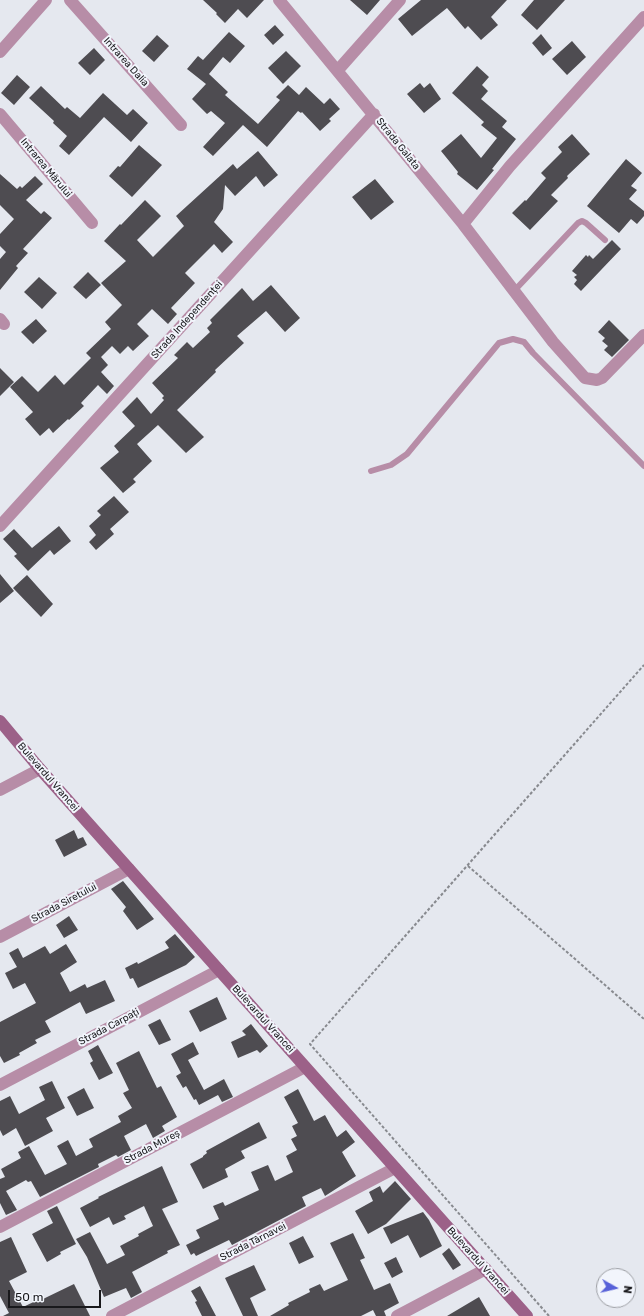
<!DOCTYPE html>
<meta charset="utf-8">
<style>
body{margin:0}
#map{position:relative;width:644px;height:1316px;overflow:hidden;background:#e5e8ef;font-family:Rubik,sans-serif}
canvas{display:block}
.north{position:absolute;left:596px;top:1268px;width:40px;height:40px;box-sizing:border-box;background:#f2f5fc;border:1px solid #9b9da2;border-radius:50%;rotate:98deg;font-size:11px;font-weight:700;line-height:16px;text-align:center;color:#19191c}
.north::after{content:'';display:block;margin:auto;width:14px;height:18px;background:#5761d8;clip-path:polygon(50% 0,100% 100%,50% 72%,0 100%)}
.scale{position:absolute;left:8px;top:1290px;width:93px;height:18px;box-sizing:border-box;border:2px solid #19191c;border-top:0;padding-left:5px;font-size:12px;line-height:14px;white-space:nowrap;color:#19191c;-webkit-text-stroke:3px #f2f5fc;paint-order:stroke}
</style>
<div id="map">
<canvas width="644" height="1316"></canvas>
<div class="north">N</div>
<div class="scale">50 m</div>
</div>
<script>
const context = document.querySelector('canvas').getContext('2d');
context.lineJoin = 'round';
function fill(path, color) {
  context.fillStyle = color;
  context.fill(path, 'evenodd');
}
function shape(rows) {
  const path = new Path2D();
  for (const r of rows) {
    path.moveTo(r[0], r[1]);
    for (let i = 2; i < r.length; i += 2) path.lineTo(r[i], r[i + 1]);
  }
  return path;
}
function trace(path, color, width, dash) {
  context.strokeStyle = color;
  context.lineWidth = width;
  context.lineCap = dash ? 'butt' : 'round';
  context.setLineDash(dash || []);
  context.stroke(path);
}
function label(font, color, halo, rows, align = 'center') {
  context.font = font + ' Rubik,sans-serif';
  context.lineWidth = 4;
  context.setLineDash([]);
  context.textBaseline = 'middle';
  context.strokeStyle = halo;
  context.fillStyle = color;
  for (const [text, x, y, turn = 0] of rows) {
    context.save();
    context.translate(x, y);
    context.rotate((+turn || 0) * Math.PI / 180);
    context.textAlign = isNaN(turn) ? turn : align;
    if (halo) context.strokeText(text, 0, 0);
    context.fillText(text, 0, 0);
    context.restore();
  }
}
fill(shape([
 [203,0,264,0,247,18,238,9,225,23,216,14,217,13],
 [350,0,380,0,367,15],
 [421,0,507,0,491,17,498,25,481,40,468,26,465,29,447,8,412,36,398,19],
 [534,0,565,0,537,30,521,15],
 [275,25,284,35,273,45,264,35],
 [229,32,245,46,230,63,223,57,209,74,228,92,225,95,258,124,280,100,276,97,288,85,299,95,306,87,324,104,330,98,340,109,329,119,331,121,320,131,302,112,301,113,298,111,267,147,243,125,213,156,203,147,225,123,211,111,207,114,192,99,206,84,187,69,198,56,203,60],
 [541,34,552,48,543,56,532,43],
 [157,35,169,46,154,62,142,51],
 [572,41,586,57,567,75,552,59],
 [94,48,105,60,90,75,78,63],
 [286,51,301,66,283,84,268,68],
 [477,66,489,77,482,85,488,91,481,99,507,121,502,127,516,139,492,169,494,170,477,190,457,174,458,172,441,151,461,134,481,158,497,138,481,125,484,122,452,93],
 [17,75,30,87,14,105,1,93],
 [420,83,424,88,430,83,441,99,424,113,407,94],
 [41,86,65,109,67,107,80,118,103,93,127,115,133,109,148,123,131,142,104,117,69,155,59,146,67,136,53,123,54,121,29,98],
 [572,134,590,154,567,176,568,178,551,195,558,201,530,230,512,213,525,200,526,201,546,178,541,173,562,152,558,147],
 [139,145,162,165,132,197,109,176,118,166,120,167],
 [258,151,278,175,264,187,256,176,235,196,225,185,223,209,214,222,233,242,222,253,214,244,185,273,195,283,171,308,177,314,168,324,152,309,137,324,149,336,133,351,128,346,120,354,112,346,101,357,108,365,101,372,114,386,107,394,98,385,81,403,84,406,69,420,68,419,53,433,49,428,40,436,25,419,33,412,10,387,22,376,38,392,55,375,64,385,91,358,86,353,111,329,105,322,122,305,101,283,126,261,104,241,120,224,121,225,145,200,161,216,137,240,153,257,184,226,176,216,233,164,237,169],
 [626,159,642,173,631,186,637,190,629,199,644,211,644,216,637,224,631,219,619,233,587,206],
 [0,174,17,189,20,186,22,188,35,176,43,184,26,200,41,214,44,211,52,218,23,249,28,253,16,266,18,268,0,290,0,259,6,252,0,246,0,234,14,219,0,205],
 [375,179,394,202,371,220,352,197],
 [612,240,621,249,581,291,574,284,577,280,574,277,577,275,572,271,586,255,588,257,589,255,593,259],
 [88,272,101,285,86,299,73,287],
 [39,277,57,293,42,309,24,292],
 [271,285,300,318,285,332,266,311,237,336,244,343,215,370,216,372,177,410,204,437,186,453,158,425,137,444,152,461,133,479,136,482,123,493,100,468,119,452,114,446,135,426,122,412,137,397,151,414,164,400,162,398,164,396,152,383,178,358,174,355,187,342,193,348,210,332,207,328,212,323,210,320,242,288,253,301],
 [36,319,47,331,33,344,21,332],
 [609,320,629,340,612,357,604,350,608,346,602,341,605,338,598,332],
 [0,368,14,382,0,396],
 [114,496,129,512,110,529,114,534,96,550,89,542,96,535,89,526,101,515,97,511],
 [59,526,71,541,54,555,50,550,28,571,14,556,17,554,3,539,14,529,32,548],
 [0,574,14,591,0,603],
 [27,575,53,604,41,617,13,588],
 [74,830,78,839,83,837,87,845,64,857,55,840],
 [123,881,154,919,137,930,123,911,126,907,111,889],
 [69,916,78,930,64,938,56,925],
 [175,934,195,957,186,965,138,988,133,978,130,979,125,968,137,962,138,964,169,948,165,942],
 [66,944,77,962,60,973,70,992,85,984,87,988,105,980,115,1001,86,1014,80,1002,45,1021,51,1032,35,1040,37,1043,19,1053,20,1055,4,1063,0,1056,0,1022,36,1003,25,983,13,989,5,973,17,967,9,953,18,948,23,958,45,946,50,954],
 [217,997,227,1019,200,1032,189,1011],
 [160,1019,171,1040,159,1045,148,1025],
 [251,1024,268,1046,260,1053,257,1050,238,1058,231,1042,246,1035,242,1031],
 [193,1042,199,1054,188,1060,204,1090,224,1079,233,1097,222,1102,218,1095,199,1105,196,1099,194,1100,186,1086,183,1088,176,1076,181,1073,171,1054],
 [98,1045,113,1073,99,1080,90,1063,93,1061,88,1051],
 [139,1051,157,1088,161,1086,177,1117,162,1126,165,1131,153,1138,146,1124,124,1136,131,1150,118,1157,116,1155,98,1164,99,1167,40,1197,31,1181,28,1182,26,1180,6,1191,17,1210,6,1215,0,1203,0,1179,5,1177,1,1169,21,1158,18,1152,29,1146,45,1175,67,1164,57,1146,68,1140,76,1156,93,1147,89,1139,121,1122,118,1116,132,1108,123,1093,129,1090,116,1063],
 [52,1081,65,1108,46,1118,53,1131,25,1146,16,1128,3,1136,0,1130,0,1101,10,1096,19,1114,45,1100,39,1087],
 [84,1088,94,1108,77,1116,67,1097],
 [298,1089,314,1121,325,1115,337,1137,346,1130,355,1142,342,1152,356,1176,325,1196,321,1188,302,1197,306,1206,232,1245,229,1240,196,1256,194,1253,191,1255,186,1245,200,1238,196,1230,219,1219,213,1206,223,1202,225,1206,259,1190,251,1172,268,1165,275,1181,293,1172,286,1156,297,1150,291,1139,297,1136,292,1126,298,1123,284,1097],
 [259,1122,267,1138,241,1151,245,1158,225,1169,228,1177,203,1189,190,1164,203,1157,203,1156,207,1153,206,1151],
 [162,1166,178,1202,162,1209,180,1245,167,1251,168,1253,132,1272,142,1292,131,1298,126,1288,104,1297,87,1257,76,1239,90,1232,107,1264,125,1255,120,1246,139,1236,138,1234,153,1226,144,1206,124,1216,126,1219,113,1225,109,1217,90,1227,80,1208,99,1198,98,1197],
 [395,1181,411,1199,386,1224,368,1234,355,1211,373,1201,369,1192,380,1186,383,1193],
 [57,1206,76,1244,60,1252,61,1254,47,1262,32,1234,53,1223,47,1211],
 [423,1212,429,1220,442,1246,420,1258,408,1235,391,1244,383,1228],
 [353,1233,365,1258,360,1260,374,1290,390,1283,399,1303,384,1311,386,1316,376,1316,373,1310,361,1316,270,1316,289,1305,288,1303,310,1292,309,1289,320,1284,324,1291,348,1280,330,1243],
 [303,1236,314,1257,299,1264,289,1243],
 [11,1237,27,1272,9,1281,23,1307,42,1298,43,1299,74,1284,90,1316,3,1316,9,1313,0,1296,0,1242],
 [449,1248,461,1265,453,1270,442,1254],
 [396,1257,403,1272,392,1278,384,1263],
 [254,1265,266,1290,250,1298,258,1316,243,1316,225,1278],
 [200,1286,216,1316,202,1316,195,1302,197,1301,191,1291],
 [479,1297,490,1316,447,1316]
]), '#4e4c51');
trace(shape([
 [468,866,644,1019],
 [549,1316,310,1044,644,665]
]), '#888a8f', 2, [3, 2]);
trace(shape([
 [514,291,578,223,582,221,586,223,605,240],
 [371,471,391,465,407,454,499,343,513,339,524,342,533,353,644,466]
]), '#b78da7', 6);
trace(shape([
 [70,0,181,125],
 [279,0,463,224,553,342,585,378,597,380,602,378,644,335],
 [0,52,46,0],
 [338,70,400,0],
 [0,114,92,223],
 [463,224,510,166,644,17],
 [0,319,4,324],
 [0,526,374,114],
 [0,790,40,769],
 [0,937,129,869],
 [0,1085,219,970],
 [0,1227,305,1067],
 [112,1316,395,1168],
 [397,1316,486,1269]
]), '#b78da7', 12);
trace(shape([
 [0,721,40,769,527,1316]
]), '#9c6188', 12);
label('10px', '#19191c', '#f2f5fc', [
 ["Intrarea Dalia",126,62,48],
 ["Strada Galata",398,144,51],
 ["Intrarea Mărului",46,168,50],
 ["Strada Independenței",187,320,-48],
 ["Bulevardul Vrancei",48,777,49],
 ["Strada Siretului",64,903,-28],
 ["Bulevardul Vrancei",263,1019,48],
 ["Strada Carpați",109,1027,-28],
 ["Strada Mureș",152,1147,-28],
 ["Strada Târnavei",253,1242,-27],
 ["Bulevardul Vrancei",478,1261,48]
]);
</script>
